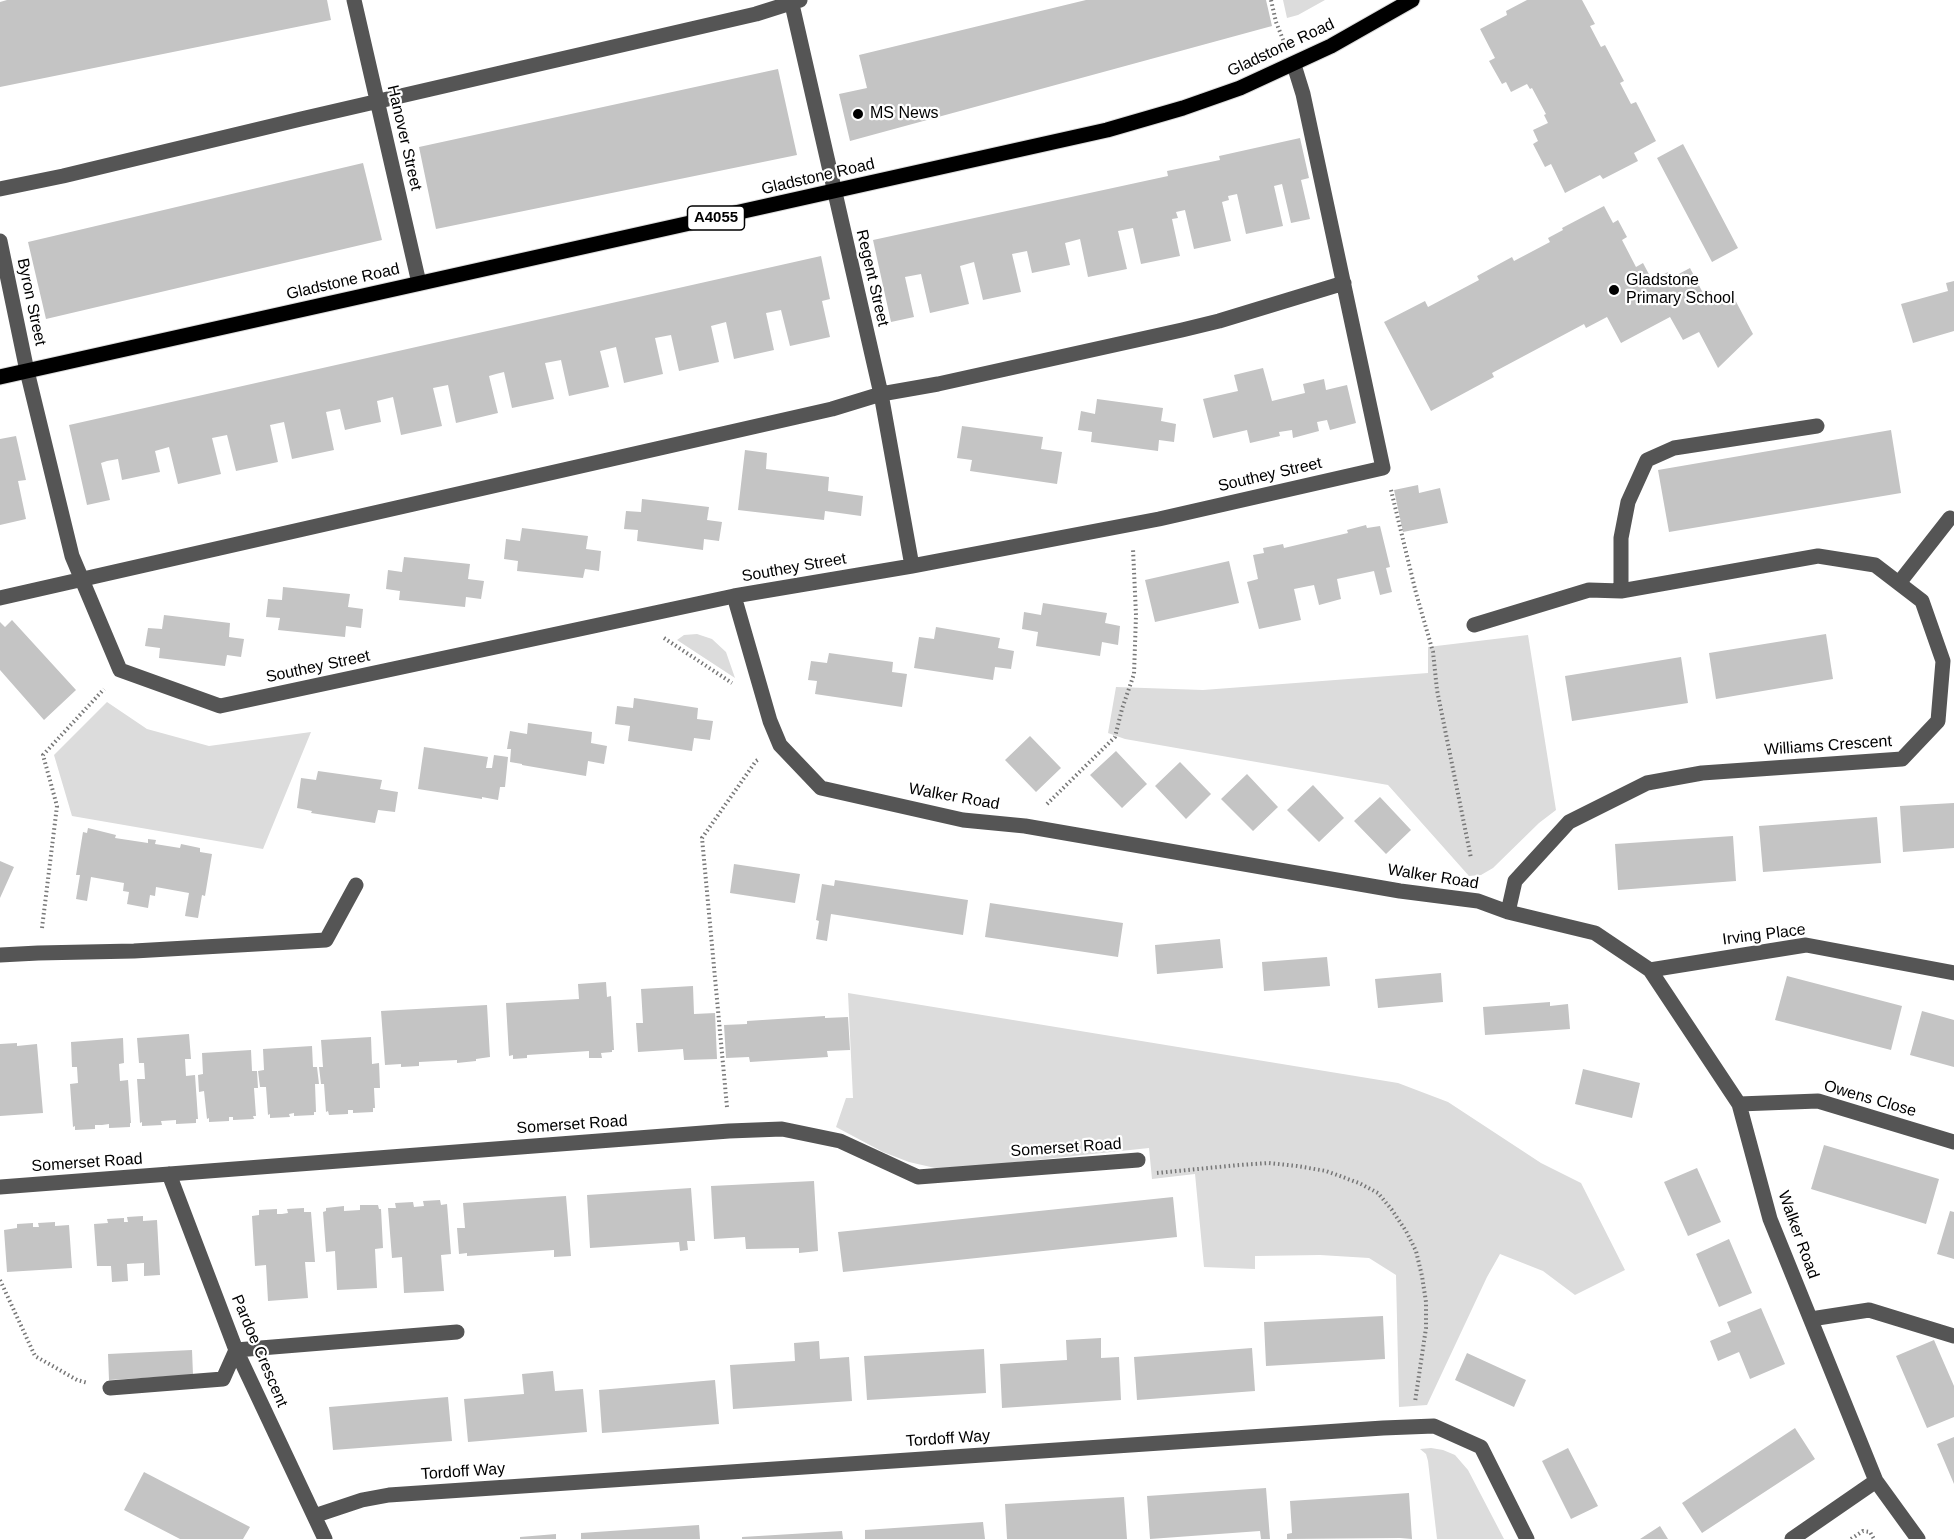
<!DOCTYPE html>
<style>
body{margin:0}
canvas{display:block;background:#fff}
</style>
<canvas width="1954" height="1539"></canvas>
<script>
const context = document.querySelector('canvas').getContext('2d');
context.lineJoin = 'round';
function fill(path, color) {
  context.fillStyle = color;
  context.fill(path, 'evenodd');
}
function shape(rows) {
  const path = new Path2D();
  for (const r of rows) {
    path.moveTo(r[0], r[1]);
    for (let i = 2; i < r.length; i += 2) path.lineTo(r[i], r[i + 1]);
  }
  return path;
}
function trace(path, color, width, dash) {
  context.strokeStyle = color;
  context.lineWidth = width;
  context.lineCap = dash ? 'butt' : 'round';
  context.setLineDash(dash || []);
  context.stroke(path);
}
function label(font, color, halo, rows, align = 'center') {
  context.font = font + ' Arial,sans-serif';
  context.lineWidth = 4.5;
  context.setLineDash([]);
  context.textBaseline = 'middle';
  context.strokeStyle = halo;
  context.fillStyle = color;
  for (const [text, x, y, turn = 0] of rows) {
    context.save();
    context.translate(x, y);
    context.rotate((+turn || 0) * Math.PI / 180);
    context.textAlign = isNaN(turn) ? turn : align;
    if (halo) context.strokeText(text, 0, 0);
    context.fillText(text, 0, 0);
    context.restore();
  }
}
fill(shape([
 [1283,0,1325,0,1298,15,1287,18],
 [697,634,712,639,726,652,735,678,677,640,684,635],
 [1528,635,1556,810,1539,823,1493,868,1481,875,1469,876,1388,785,1125,739,1108,733,1116,687,1203,690,1428,673,1428,647],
 [107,702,147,729,209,746,311,732,263,849,72,816,54,755],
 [848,993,1398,1083,1448,1102,1541,1163,1581,1183,1625,1270,1575,1295,1543,1271,1500,1254,1487,1277,1427,1405,1399,1407,1396,1275,1369,1258,1320,1255,1255,1256,1255,1269,1204,1267,1195,1174,1152,1179,1149,1148,960,1168,935,1168,909,1162,883,1152,836,1127,846,1098,853,1098],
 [1431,1448,1443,1450,1455,1455,1468,1470,1504,1539,1437,1539,1428,1461,1426,1454,1420,1449]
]), '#dcdcdc');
fill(shape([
 [7,0,327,0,331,20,0,87,0,2],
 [1086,0,1266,0,1272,26,850,141,839,94,867,88,859,55],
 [1527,0,1582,0,1595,24,1590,26,1601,47,1605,45,1624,81,1620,83,1631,104,1636,102,1656,141,1634,153,1638,161,1603,179,1600,175,1565,193,1551,164,1545,167,1533,144,1538,141,1533,130,1548,123,1544,115,1546,114,1532,88,1530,89,1527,84,1511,92,1506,82,1502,84,1489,61,1495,58,1480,29,1507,15,1506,11],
 [778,69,797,155,436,229,419,147],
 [1300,138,1309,178,1301,180,1310,219,1291,223,1282,184,1274,186,1283,226,1246,234,1237,194,1228,196,1229,200,1222,202,1231,241,1194,249,1185,210,1176,212,1178,218,1172,219,1180,256,1141,264,1133,228,1118,231,1127,269,1088,277,1080,239,1065,243,1070,265,1032,273,1027,251,1012,254,1021,292,983,300,974,262,960,266,969,304,930,313,921,274,905,277,914,317,891,322,873,240,1168,176,1167,171,1220,160,1219,156],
 [1683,144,1738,248,1712,262,1657,158],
 [363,163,382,240,46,319,28,242],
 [1604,206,1613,223,1618,220,1627,237,1622,240,1636,267,1643,263,1652,280,1668,272,1671,278,1690,268,1704,295,1711,291,1717,302,1732,294,1753,334,1718,368,1699,332,1683,340,1670,317,1621,343,1607,317,1586,328,1584,324,1492,373,1494,377,1431,411,1384,322,1425,301,1428,307,1479,280,1477,276,1512,257,1514,261,1550,242,1548,238,1563,230,1562,228],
 [821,256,830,299,822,301,830,337,790,346,781,310,766,313,774,350,734,359,726,322,711,326,719,362,679,371,671,335,655,338,663,374,624,383,616,347,600,351,609,387,569,396,561,360,545,363,554,399,512,408,504,372,496,374,489,376,498,413,456,423,448,385,433,388,442,426,401,435,393,397,377,401,381,422,362,426,345,430,340,409,326,412,334,450,292,459,284,422,270,425,278,462,236,471,227,435,212,438,221,474,178,484,169,447,155,451,160,472,122,480,118,459,107,461,101,463,110,500,87,505,69,425],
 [1954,281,1954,331,1913,343,1901,304,1948,291,1946,283],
 [1263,368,1272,401,1305,393,1303,384,1324,379,1326,390,1347,385,1356,423,1330,430,1327,420,1317,422,1319,431,1293,438,1292,430,1279,432,1280,436,1250,443,1247,430,1213,438,1203,399,1238,391,1234,375],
 [1097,399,1163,408,1161,421,1176,424,1174,442,1159,440,1158,451,1091,442,1092,432,1078,430,1081,411,1095,414],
 [962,426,1043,437,1041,449,1062,452,1057,484,970,471,972,460,957,458],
 [1891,430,1901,493,1669,532,1658,470],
 [16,436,26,480,18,481,26,519,0,525,0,439],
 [745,450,767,453,766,469,829,477,828,491,863,496,861,516,825,511,824,520,738,510],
 [1418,485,1419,493,1440,488,1448,523,1403,532,1394,490],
 [642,499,709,507,707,520,722,522,719,541,704,539,703,550,637,541,638,530,624,529,626,511,641,512],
 [1366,525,1367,528,1380,526,1390,567,1386,568,1392,592,1380,595,1374,571,1337,579,1341,599,1319,605,1314,585,1294,589,1301,620,1259,629,1247,582,1258,579,1253,555,1264,553,1263,548,1283,544,1284,548,1348,533,1347,530],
 [522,528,588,536,586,549,601,551,599,571,585,569,583,578,517,571,518,561,504,559,506,539,520,541],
 [404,557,470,564,468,579,484,581,481,599,466,597,465,607,399,600,400,591,386,589,388,570,402,572],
 [1229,561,1239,603,1155,622,1145,580],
 [283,587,350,594,348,607,363,609,361,628,346,626,345,637,278,630,280,618,266,617,268,599,282,600],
 [1043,603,1107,613,1105,623,1120,626,1118,645,1102,642,1100,656,1036,646,1038,632,1022,629,1024,612,1041,615],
 [164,615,230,623,229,637,244,639,241,657,227,655,225,666,159,658,160,648,145,646,148,628,162,629],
 [12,620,76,690,44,720,0,670,0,622,5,627],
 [936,627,1000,638,998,648,1014,651,1011,669,995,667,993,680,914,668,919,637,934,639],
 [1826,634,1833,679,1716,699,1709,653],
 [829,653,893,662,892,672,907,674,902,707,815,694,817,681,808,680,811,661,827,663],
 [1681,657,1688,703,1572,721,1565,676],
 [634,698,698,708,697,719,713,721,710,740,694,738,692,751,628,741,630,726,615,724,617,706,633,708],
 [528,723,592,732,591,743,607,746,604,764,588,761,586,776,522,765,522,764,510,762,511,749,507,749,510,731,527,734],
 [1030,736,1061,768,1036,792,1005,760],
 [424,747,488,757,486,768,492,768,494,755,508,757,505,787,500,787,498,800,482,797,482,799,418,789],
 [1116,751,1147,784,1122,808,1090,775],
 [1180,762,1211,794,1186,819,1155,786],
 [318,771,382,780,380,789,398,792,395,812,378,810,375,823,311,813,312,811,297,808,301,778,316,780],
 [1247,774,1278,807,1253,831,1221,799],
 [1313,785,1344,818,1319,842,1287,810],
 [1380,797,1411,830,1386,854,1354,821],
 [1954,803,1954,848,1903,852,1900,806],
 [1877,817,1881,863,1763,872,1759,826],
 [88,828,116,835,115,838,148,843,148,839,156,840,155,844,180,848,181,844,200,848,200,852,212,854,205,896,202,895,198,918,185,916,189,893,156,887,155,896,150,895,148,908,127,904,129,892,123,891,124,883,91,877,87,901,76,899,80,875,76,875,83,832,87,833],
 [1733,836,1736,881,1618,890,1615,844],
 [0,861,14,867,0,898],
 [734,864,800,874,795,903,730,893],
 [835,880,968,900,963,935,831,914,827,941,816,939,819,921,816,920,822,884,834,886],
 [990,903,1123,923,1118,957,985,937],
 [1220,939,1223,968,1157,974,1155,945],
 [1327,957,1330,986,1264,991,1262,962],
 [1441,973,1443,1002,1378,1008,1375,979],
 [1787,976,1902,1006,1891,1050,1775,1020],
 [606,982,607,997,611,996,614,1050,612,1050,612,1052,601,1053,602,1058,589,1058,589,1051,527,1055,527,1058,513,1059,513,1055,509,1056,506,1003,579,999,578,984],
 [693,986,694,1014,715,1013,717,1059,684,1060,683,1049,638,1052,636,1023,643,1023,641,989],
 [1550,1002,1550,1006,1568,1004,1570,1029,1485,1035,1483,1007],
 [487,1005,490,1057,476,1059,476,1061,457,1063,457,1060,419,1062,419,1066,401,1067,401,1064,385,1065,381,1011],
 [1922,1011,1954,1020,1954,1067,1910,1055],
 [825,1016,825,1018,848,1017,850,1050,827,1051,828,1057,750,1062,749,1057,726,1058,724,1025,747,1024,747,1021],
 [189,1034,191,1059,185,1059,186,1076,195,1075,198,1119,196,1119,196,1123,176,1124,176,1120,161,1121,162,1125,142,1126,142,1122,140,1123,137,1079,145,1079,144,1063,139,1063,137,1038],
 [371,1037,372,1064,379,1063,380,1088,374,1088,375,1108,373,1108,373,1112,353,1113,353,1110,348,1110,348,1114,329,1115,328,1111,326,1112,324,1084,321,1084,319,1067,323,1067,321,1040],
 [123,1038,124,1063,119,1064,120,1081,128,1080,131,1123,130,1123,130,1127,109,1128,109,1124,102,1125,95,1125,95,1129,75,1130,75,1126,73,1127,70,1084,78,1083,77,1067,72,1067,71,1042],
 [17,1043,17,1046,37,1044,43,1113,0,1116,0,1044],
 [312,1046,313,1067,317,1067,319,1084,315,1084,316,1112,314,1112,314,1115,294,1116,294,1113,289,1114,290,1117,270,1118,270,1114,268,1115,266,1087,260,1087,258,1071,264,1070,263,1049],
 [251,1050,252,1071,257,1071,258,1088,254,1088,256,1116,253,1116,254,1119,233,1120,233,1117,229,1117,229,1121,209,1122,209,1118,207,1119,204,1091,199,1092,198,1075,203,1074,202,1053],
 [1583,1069,1640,1083,1632,1118,1575,1104],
 [1824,1145,1939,1179,1926,1224,1811,1189],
 [1697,1168,1721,1222,1688,1236,1664,1182],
 [814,1181,818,1251,799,1253,799,1248,746,1249,745,1237,714,1239,711,1186],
 [691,1188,695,1241,687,1241,688,1250,680,1251,679,1242,590,1248,587,1195],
 [566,1196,571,1256,554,1257,554,1250,467,1256,467,1253,459,1254,457,1228,465,1228,463,1203],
 [1173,1197,1177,1237,843,1272,838,1232],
 [440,1200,441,1205,447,1204,451,1254,441,1255,444,1291,404,1293,402,1257,392,1258,388,1208,396,1208,395,1203,413,1202,414,1207,424,1206,423,1201],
 [360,1205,378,1205,379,1209,381,1209,383,1248,375,1249,377,1288,337,1290,335,1251,326,1252,323,1212,326,1211,326,1208,344,1206,344,1211,360,1210],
 [304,1208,304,1212,311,1212,315,1262,305,1262,308,1298,268,1301,266,1265,255,1266,252,1216,259,1215,259,1210,277,1209,277,1214,282,1214,288,1213,287,1209],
 [1950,1211,1954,1212,1954,1259,1937,1254],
 [143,1216,143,1221,157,1220,160,1275,144,1276,144,1263,127,1264,128,1281,112,1282,111,1266,97,1266,94,1224,108,1223,107,1219,124,1218,124,1222,128,1222,127,1217],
 [55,1222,55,1226,69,1225,72,1268,7,1272,4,1230,17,1228,17,1224,33,1223,33,1227,39,1227,38,1223],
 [1729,1239,1752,1293,1719,1307,1696,1254],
 [1761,1308,1785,1364,1750,1379,1739,1352,1718,1361,1710,1341,1731,1332,1727,1322],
 [1383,1316,1385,1359,1266,1366,1264,1322],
 [1101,1338,1101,1358,1119,1357,1121,1400,1002,1408,1000,1364,1067,1360,1066,1340],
 [1934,1340,1954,1386,1954,1417,1927,1428,1896,1356],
 [819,1341,820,1359,849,1357,852,1401,733,1409,730,1365,795,1361,794,1343],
 [1252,1348,1255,1391,1137,1400,1134,1357],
 [984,1349,986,1393,867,1400,864,1356],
 [192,1350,193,1375,109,1380,108,1354],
 [1467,1353,1526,1380,1514,1407,1455,1380],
 [553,1371,555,1391,583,1389,587,1432,468,1442,464,1399,524,1394,522,1374],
 [715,1380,719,1424,602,1433,599,1390],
 [448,1397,452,1441,333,1450,329,1407],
 [1795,1428,1815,1459,1702,1533,1682,1503],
 [1954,1437,1954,1484,1937,1444],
 [1568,1448,1598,1506,1571,1519,1542,1461],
 [144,1472,250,1527,243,1539,180,1539,124,1510],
 [1266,1488,1270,1539,1261,1539,1260,1531,1150,1539,1147,1496],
 [1409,1493,1412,1539,1400,1538,1287,1539,1287,1534,1292,1533,1290,1501],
 [1124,1497,1127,1539,1007,1539,1005,1504],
 [983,1522,985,1539,865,1539,865,1530],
 [699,1525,700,1539,581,1539,581,1533],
 [1660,1526,1668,1539,1640,1539],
 [842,1531,843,1539,742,1539,742,1537],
 [556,1534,556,1539,520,1539,520,1537]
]), '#c4c4c4');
const major = shape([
 [0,377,1107,130,1183,108,1240,88,1331,46,1412,0]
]);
trace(major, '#dbdbdb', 17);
trace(shape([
 [1271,0,1276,22,1284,42],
 [1391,490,1416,593,1433,652,1437,690,1471,858],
 [664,638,732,683],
 [1047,804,1115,737,1122,709,1134,674,1136,615,1133,549],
 [42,928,57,806,43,755,104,689],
 [727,1107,702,838,756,761,759,759],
 [1157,1173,1239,1165,1269,1163,1297,1166,1326,1171,1359,1183,1378,1193,1392,1210,1406,1231,1416,1251,1422,1276,1426,1302,1426,1328,1415,1402],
 [0,1280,35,1356,77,1380,88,1383],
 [1851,1539,1863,1531,1870,1532,1874,1539]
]), '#777', 4, [1.5, 3]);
trace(shape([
 [354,0,419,283],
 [791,0,881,394,912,566],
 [0,189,63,176,301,119,756,14,800,0],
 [0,241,27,371,72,556,120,670,220,706,734,596,912,566,1159,519,1383,468,1303,94,1294,65],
 [1899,583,1950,518],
 [1621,591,1621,538,1628,502,1647,460,1674,448,1817,426],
 [734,596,770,721,780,745,821,788,963,820,1025,826,1400,891,1478,901,1508,912,1595,933,1650,970,1739,1104,1770,1219,1876,1481,1918,1539],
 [0,598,832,409,881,394,938,384,1182,330,1219,321,1344,283],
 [1474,625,1589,590,1621,591,1818,556,1875,565,1922,601,1943,661,1938,721,1902,759,1702,773,1647,783,1569,822,1515,881,1508,912],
 [0,955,38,953,134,951,326,940,356,885],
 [1650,970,1806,945,1954,973],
 [1739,1104,1818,1101,1954,1142],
 [169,1174,236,1350,325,1539],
 [0,1187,729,1131,782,1129,840,1141,918,1177,1138,1160],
 [1811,1319,1869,1310,1954,1336],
 [110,1388,223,1379,236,1350,457,1332],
 [314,1516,362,1500,389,1495,1383,1428,1434,1426,1481,1447,1527,1539],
 [1792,1539,1876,1481]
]), '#555', 15);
trace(major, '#000', 15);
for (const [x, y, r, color] of [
 [858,114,6,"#000"],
 [1614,290,6,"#000"]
]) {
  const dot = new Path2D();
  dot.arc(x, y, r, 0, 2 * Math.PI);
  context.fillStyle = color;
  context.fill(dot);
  trace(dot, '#fff', 2);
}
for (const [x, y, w] of [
 [716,218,57]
]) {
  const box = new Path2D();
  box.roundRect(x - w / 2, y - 12, w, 24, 4.5);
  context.fillStyle = '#fff';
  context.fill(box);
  trace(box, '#000', 1.5);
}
label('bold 15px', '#000', null, [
 ["A4055",716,218]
]);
label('16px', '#000', '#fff', [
 ["Gladstone Road",1281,48,-25],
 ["Hanover Street",404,138,77],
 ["Gladstone Road",818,177,-13],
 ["Regent Street",872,278,77],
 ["Gladstone Road",343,282,-13],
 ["Byron Street",31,302,78],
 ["Southey Street",1270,475,-13],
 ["Southey Street",794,568,-10],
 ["Southey Street",318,667,-12],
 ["Williams Crescent",1828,746,-4],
 ["Walker Road",954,797,10],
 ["Walker Road",1433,877,9],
 ["Irving Place",1764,935,-7],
 ["Owens Close",1870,1099,16],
 ["Somerset Road",572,1125,-4],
 ["Somerset Road",1066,1148,-4],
 ["Somerset Road",87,1163,-4],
 ["Walker Road",1798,1235,70],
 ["Pardoe Crescent",259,1351,67],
 ["Tordoff Way",948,1439,-4],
 ["Tordoff Way",463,1472,-4]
]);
label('16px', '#000', '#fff', [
 ["MS News",870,114],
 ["Gladstone",1626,281],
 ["Primary School",1626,299]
], 'left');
</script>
